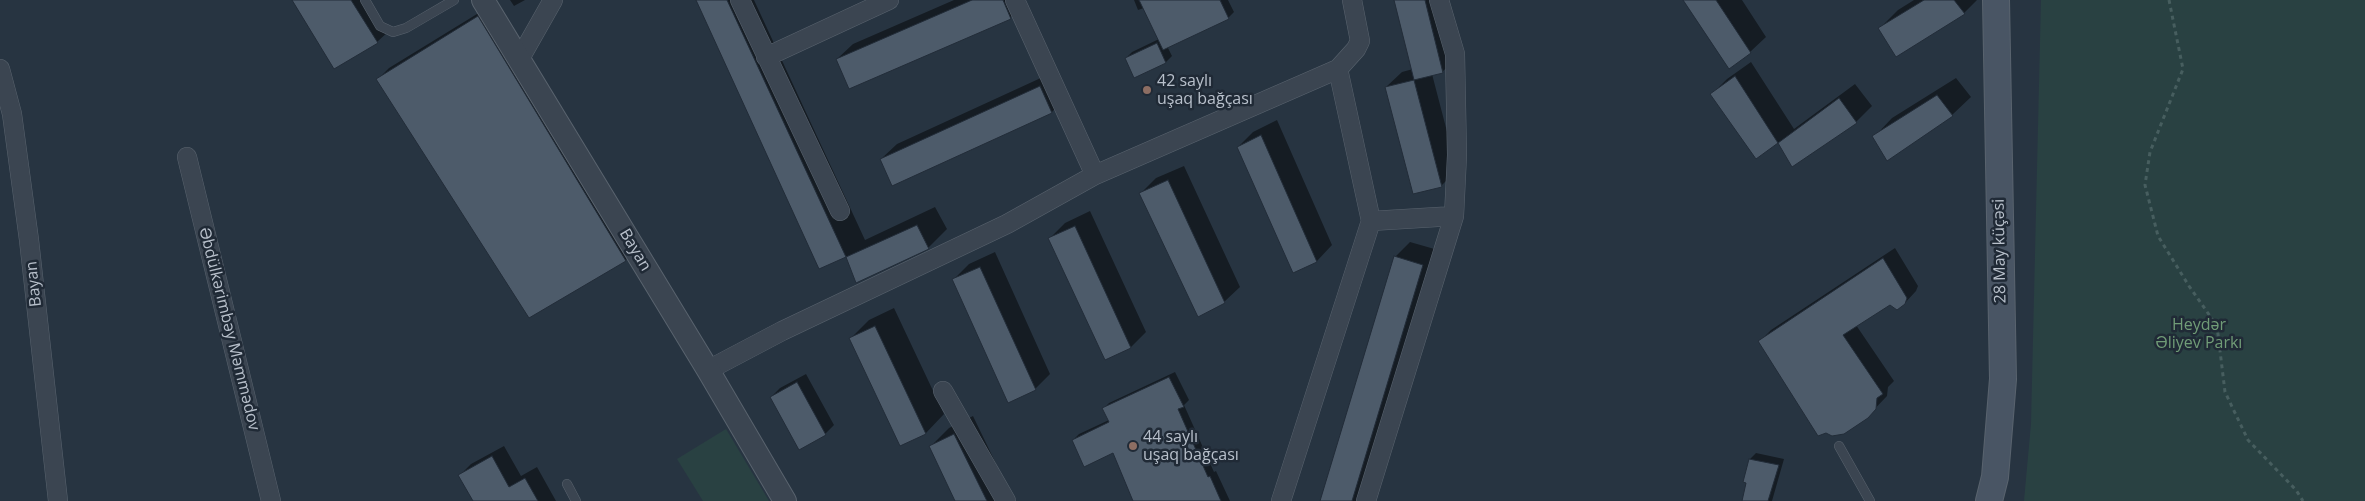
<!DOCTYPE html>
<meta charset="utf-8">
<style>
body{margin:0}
canvas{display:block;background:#273441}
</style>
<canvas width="2365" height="501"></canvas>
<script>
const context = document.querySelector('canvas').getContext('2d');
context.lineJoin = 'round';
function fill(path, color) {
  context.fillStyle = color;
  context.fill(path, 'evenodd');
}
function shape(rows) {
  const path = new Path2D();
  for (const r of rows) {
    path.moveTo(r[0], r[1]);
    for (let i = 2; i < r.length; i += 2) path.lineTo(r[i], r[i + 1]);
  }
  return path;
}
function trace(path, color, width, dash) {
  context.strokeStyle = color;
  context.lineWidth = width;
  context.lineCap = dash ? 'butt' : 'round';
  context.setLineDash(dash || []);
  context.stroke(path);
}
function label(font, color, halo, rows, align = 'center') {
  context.font = font + ' "Open Sans",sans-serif';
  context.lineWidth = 5;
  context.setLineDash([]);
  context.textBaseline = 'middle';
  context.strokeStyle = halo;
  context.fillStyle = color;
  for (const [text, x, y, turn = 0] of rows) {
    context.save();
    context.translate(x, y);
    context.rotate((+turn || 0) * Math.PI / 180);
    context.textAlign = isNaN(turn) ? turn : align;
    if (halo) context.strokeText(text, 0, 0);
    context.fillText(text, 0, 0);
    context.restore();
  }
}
fill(shape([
 [2041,0,2365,0,2365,501,2024,501,2031,424],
 [726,429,769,501,770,501,703,501,677,459]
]), '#294142');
fill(shape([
 [293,0,369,0,389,31,377,42],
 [510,0,525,0,514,6],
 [698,0,754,0,865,240,935,207,947,229,928,248,857,281,847,256,819,267],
 [954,0,1024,0,1026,2,1010,18,837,59,853,44],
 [1134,0,1228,0,1234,12,1228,18,1167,46,1172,56,1166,62,1126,58,1132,52,1159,39,1144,8,1138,10],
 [1396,0,1444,0,1458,57,1442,72,1432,74,1457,170,1441,186,1386,87,1402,72,1413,69],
 [1685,0,1742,0,1766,37,1750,52],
 [1914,0,1977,0,1964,13,1880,28,1898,10],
 [490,6,637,248,626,260,529,317,378,79,389,68],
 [1751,62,1794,129,1855,84,1872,106,1856,122,1792,166,1779,142,1756,158,1712,94,1727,79],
 [1056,71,1067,96,1052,112,893,184,881,159,897,144],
 [1956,78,1971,97,1952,115,1874,137,1892,118],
 [1277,120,1332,245,1317,261,1294,271,1238,147,1253,132],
 [1184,166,1240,287,1224,302,1140,194,1156,178],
 [1090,211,1146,332,1131,347,1050,238,1065,223],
 [1410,242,1438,250,1362,501,1321,501,1395,257],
 [1895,248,1918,286,1916,291,1904,304,1890,304,1856,325,1894,381,1888,387,1887,396,1867,417,1759,342,1771,330],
 [995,252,1050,374,1035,389,954,279,969,264],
 [894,308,944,414,926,433,901,445,850,339,869,320],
 [1175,372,1189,400,1184,405,1214,472,1216,471,1230,501,1138,501,1114,451,1073,440,1079,434,1109,420,1103,409,1109,403],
 [806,374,834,425,825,434,771,397,780,388],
 [973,416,1014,501,956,501,930,447,949,428],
 [504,446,521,476,537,467,556,501,474,501,460,475,471,464],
 [1756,453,1784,459,1772,501,1743,501,1750,459]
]), '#0007');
const building = shape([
 [292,0,351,0,378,43,334,69,292,0],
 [696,0,727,0,846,257,819,269,696,0],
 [972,0,1003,0,1011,19,849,89,836,59,972,0],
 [1139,0,1220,0,1229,19,1163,50,1139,0],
 [1394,0,1425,0,1443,73,1414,80,1394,0],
 [1683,0,1716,0,1751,53,1729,69,1683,0],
 [1924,0,1954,0,1965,14,1896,57,1878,28,1924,0],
 [478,16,626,261,529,318,376,79,478,16],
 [1157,43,1166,63,1134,78,1125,58,1157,43],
 [1735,76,1778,143,1756,159,1710,94,1735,76],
 [1414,80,1442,187,1413,194,1385,87,1414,80],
 [1040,86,1052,113,892,186,880,159,1040,86],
 [1937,95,1953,116,1887,161,1872,136,1937,95],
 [1839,98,1857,123,1792,167,1778,143,1839,98],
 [1261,135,1317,262,1293,273,1237,147,1261,135],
 [1168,180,1225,303,1198,317,1139,193,1168,180],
 [917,225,929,249,856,283,846,257,917,225],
 [1075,226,1131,348,1105,360,1048,238,1075,226],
 [1394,256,1423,265,1352,501,1320,501,1394,256],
 [1883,258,1907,298,1905,304,1897,310,1890,305,1843,335,1883,394,1877,398,1876,409,1868,418,1844,434,1832,436,1826,433,1818,436,1758,341,1883,258],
 [980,267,1036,390,1008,403,952,279,980,267],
 [875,326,926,434,900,446,849,338,875,326],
 [1169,377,1184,407,1178,409,1208,477,1210,476,1221,501,1133,501,1113,453,1084,467,1072,440,1109,422,1102,408,1169,377],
 [797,382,826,435,799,450,770,397,797,382],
 [954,434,987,501,955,501,929,446,954,434],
 [492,456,509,487,525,478,538,501,473,501,458,475,492,456],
 [1749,459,1779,465,1768,501,1742,501,1746,483,1743,482,1749,459]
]);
fill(building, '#4d5b6a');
trace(building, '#222c38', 1);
const service = shape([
 [365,0,380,26,393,32,406,28,454,0],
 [1839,446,1870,501],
 [567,484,576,501]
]);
const minor = shape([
 [740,0,840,211],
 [1015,0,1095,175],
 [766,57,889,0],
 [519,60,553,0],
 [0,69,12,114,29,240,58,501],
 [187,157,271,501],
 [1371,221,1454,216],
 [708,370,782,331,1007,224,1095,175,1338,69,1356,49,1360,41,1352,0],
 [943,391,1006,501],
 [1281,501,1371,221,1338,69],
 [1366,501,1454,216,1457,155,1455,54,1439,0]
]);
const tertiary = shape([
 [483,0,708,370,785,501]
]);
const secondary = shape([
 [1989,501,1995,477,2003,379,1996,0]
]);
trace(service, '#59636e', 10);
trace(minor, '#59636e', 20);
trace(tertiary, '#59636e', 24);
trace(secondary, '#59636e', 28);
trace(shape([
 [2169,0,2183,69,2150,152,2145,185,2158,236,2189,286,2217,326,2225,392,2248,440,2296,490,2303,501]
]), '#475e5f', 3, [4, 4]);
trace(service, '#3b4551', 9);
trace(minor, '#3b4551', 19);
trace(tertiary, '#3b4551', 22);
trace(secondary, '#495564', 26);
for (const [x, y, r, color] of [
 [1147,90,5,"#8d6e63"],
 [1133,446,5,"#8d6e63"]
]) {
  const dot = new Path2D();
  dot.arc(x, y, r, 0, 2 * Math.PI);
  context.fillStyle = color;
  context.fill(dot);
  trace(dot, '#202a36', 2);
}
label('16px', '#b8c0cb', '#202a36', [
 ["42 saylı",1157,81],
 ["uşaq bağçası",1157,99],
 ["44 saylı",1143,437],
 ["uşaq bağçası",1143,455]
], 'left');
label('16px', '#b8c0cb', '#202a36', [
 ["Bayan",635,250,59],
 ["28 May küçəsi",2000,251,-91],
 ["Bayan",34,284,-96],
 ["Əbdülkərimbəy Məmmədov",229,329,76]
]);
label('16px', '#709c77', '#202a36', [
 ["Heydər",2199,325],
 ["Əliyev Parkı",2199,343]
]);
</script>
